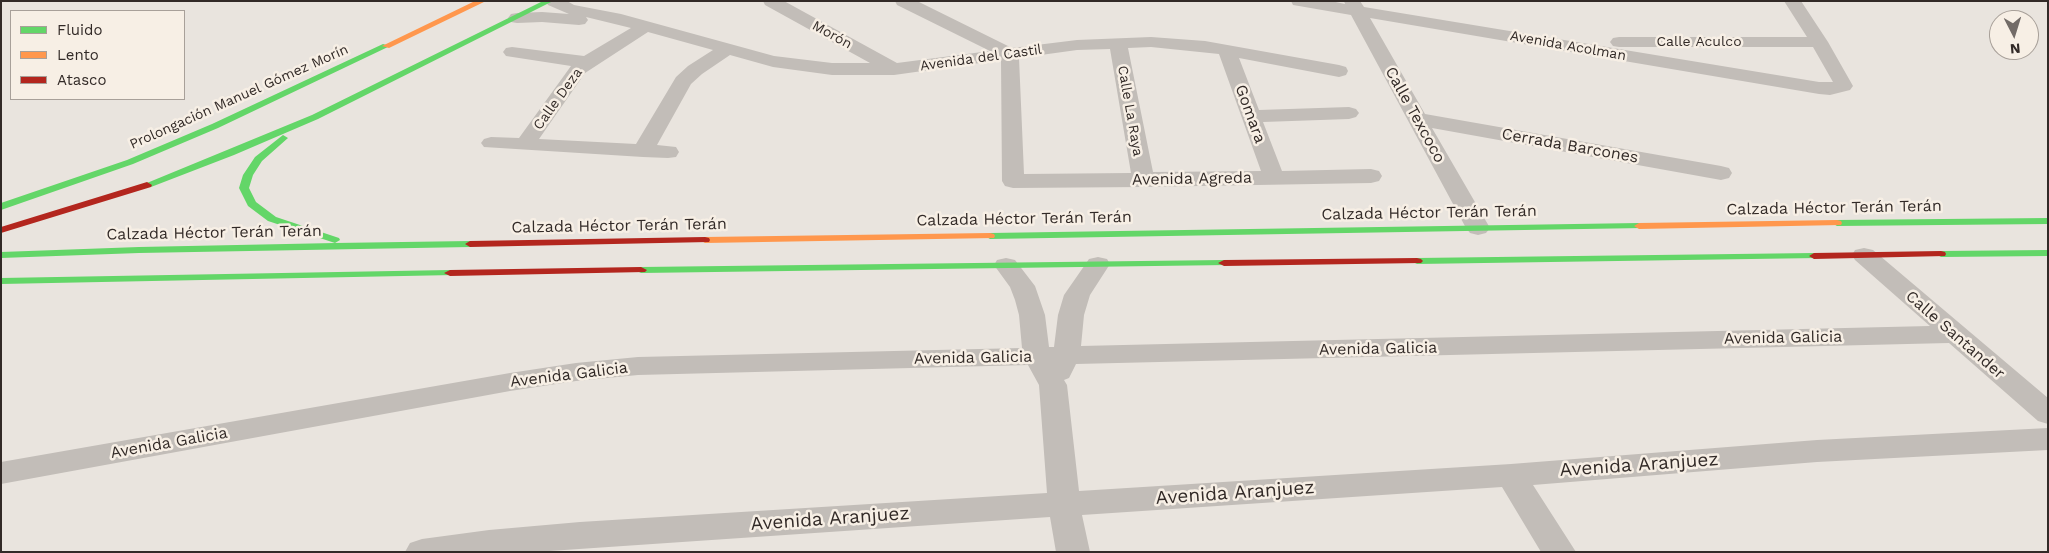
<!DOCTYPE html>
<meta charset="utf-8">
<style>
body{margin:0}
#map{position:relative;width:2049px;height:553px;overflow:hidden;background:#e9e4de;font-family:"Work Sans",sans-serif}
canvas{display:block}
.frame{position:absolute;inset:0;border:2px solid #322a27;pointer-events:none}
.legend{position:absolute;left:10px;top:10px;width:175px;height:90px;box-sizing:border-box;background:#f7efe5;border:1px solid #a8a099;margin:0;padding:6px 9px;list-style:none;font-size:15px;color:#322a27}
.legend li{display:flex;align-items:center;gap:10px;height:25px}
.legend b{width:25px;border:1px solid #a8a099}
.north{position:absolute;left:1989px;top:10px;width:50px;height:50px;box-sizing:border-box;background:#f7efe5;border:1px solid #a8a099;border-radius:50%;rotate:175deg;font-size:14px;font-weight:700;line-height:20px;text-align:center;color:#322a27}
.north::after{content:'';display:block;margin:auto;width:18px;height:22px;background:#726b67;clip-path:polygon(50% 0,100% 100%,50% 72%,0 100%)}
</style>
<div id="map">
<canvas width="2049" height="553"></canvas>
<div class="frame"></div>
<ul class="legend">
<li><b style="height:6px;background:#63d668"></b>Fluido</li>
<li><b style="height:6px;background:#ff974d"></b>Lento</li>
<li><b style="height:6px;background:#b3261e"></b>Atasco</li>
</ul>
<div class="north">N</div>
</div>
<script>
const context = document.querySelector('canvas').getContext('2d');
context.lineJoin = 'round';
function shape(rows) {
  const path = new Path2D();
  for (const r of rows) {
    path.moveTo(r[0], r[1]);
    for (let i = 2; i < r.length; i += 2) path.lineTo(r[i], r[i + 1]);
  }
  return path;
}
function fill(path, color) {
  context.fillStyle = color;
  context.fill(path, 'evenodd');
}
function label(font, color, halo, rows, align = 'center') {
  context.font = font + ' "Work Sans",sans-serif';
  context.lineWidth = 5;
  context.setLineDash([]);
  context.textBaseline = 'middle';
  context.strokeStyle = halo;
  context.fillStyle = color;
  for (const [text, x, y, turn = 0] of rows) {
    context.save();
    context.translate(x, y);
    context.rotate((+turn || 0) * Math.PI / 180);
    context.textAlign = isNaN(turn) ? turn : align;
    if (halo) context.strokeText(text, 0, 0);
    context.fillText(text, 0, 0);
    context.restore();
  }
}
fill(shape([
 [546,1,567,1,574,5,621,14,774,56,832,63,870,63,765,5,763,1,784,1,897,63,990,51,897,5,895,1,917,1,1012,48,1077,40,1151,37,1205,41,1339,65,1346,67,1348,71,1346,75,1339,77,1239,58,1259,110,1349,107,1356,109,1359,113,1356,117,1349,119,1263,122,1282,171,1371,169,1379,171,1382,176,1379,181,1371,183,1143,187,1013,188,1005,186,1002,181,1001,60,894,75,832,75,773,67,730,55,702,74,691,84,657,145,676,147,679,152,676,157,668,158,643,157,484,147,481,143,484,139,491,137,519,138,571,66,506,56,503,52,506,48,512,47,584,56,631,28,586,17,588,20,585,24,579,25,542,22,517,23,511,22,508,18,511,14,517,13,542,12,569,14,548,5,546,1],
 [648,32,713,50,688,66,676,77,636,144,539,139,585,73,648,32],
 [1151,47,1219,54,1261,171,1153,172,1128,48,1151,47],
 [1110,49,1131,173,1024,174,1019,58,1077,50,1110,49],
 [1291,1,1331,1,1345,4,1344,1,1360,1,1364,7,1819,82,1833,82,1813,47,1619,47,1613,46,1610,42,1613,38,1619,37,1807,37,1784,1,1801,1,1828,42,1853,86,1850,90,1830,95,1819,94,1370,18,1425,114,1721,166,1729,168,1732,173,1729,178,1721,180,1432,128,1490,228,1486,233,1478,235,1470,233,1466,228,1351,15,1299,6,1293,5,1291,1],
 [1864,248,1873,250,2048,398,2048,424,2038,421,1949,343,1076,364,1069,378,1064,380,1067,385,1079,491,1511,464,1817,440,2048,428,2048,450,1817,462,1533,485,1576,552,1541,552,1502,487,1082,515,1090,552,1056,552,1050,517,535,552,405,552,410,543,422,539,489,530,580,522,1047,493,1039,385,1028,365,638,375,576,381,510,391,1,484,1,462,510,373,576,363,638,357,1022,348,1019,315,1015,300,1010,287,994,265,997,260,1006,258,1015,260,1035,286,1045,315,1049,347,1054,347,1058,315,1064,295,1089,259,1098,257,1107,259,1110,264,1090,295,1084,315,1081,346,1930,326,1855,260,1852,255,1855,250,1864,248]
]), '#c2bdb8');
fill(shape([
 [543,1,553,1,318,119,234,155,151,187,143,187,142,185,312,115,543,1],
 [383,44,390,46,218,128,133,164,1,210,1,203,127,160,212,124,383,44],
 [283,135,288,138,262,161,253,175,249,188,256,202,276,217,339,238,340,240,335,243,470,241,475,244,470,247,139,253,1,258,1,252,139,247,335,243,268,221,248,206,239,188,243,175,255,157,283,135],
 [2048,218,2048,224,1837,226,1832,223,1837,220,2048,218],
 [1639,223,1644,226,1643,228,990,239,985,236,990,233,1639,223],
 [2048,250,2048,256,1941,257,1936,254,1941,251,2048,250],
 [1814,253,1819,256,1818,258,1417,264,1411,261,1417,258,1814,253],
 [1224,260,1230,263,1228,265,641,273,635,270,641,267,1224,260],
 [450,270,454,271,456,273,454,275,1,284,1,278,450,270]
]), '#63d668');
fill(shape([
 [475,1,486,1,389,48,382,46,475,1],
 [1837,220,1841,221,1842,223,1841,225,1639,229,1634,226,1639,223,1837,220],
 [990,233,994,234,995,236,994,238,705,243,700,240,705,237,990,233]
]), '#ff974d');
fill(shape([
 [147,182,152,185,151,187,1,233,1,227,147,182],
 [705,237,709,238,710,240,709,242,470,247,465,244,470,241,705,237],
 [1941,251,1945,252,1946,254,1945,256,1814,259,1809,256,1814,253,1941,251],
 [1417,258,1421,259,1423,261,1421,263,1224,266,1218,263,1224,260,1417,258],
 [641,267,647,270,645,272,450,276,444,273,450,270,641,267]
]), '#b3261e');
label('14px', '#322a27', '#f7efe5', [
 ["Morón",832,35,29],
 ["Calle Aculco",1699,42],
 ["Avenida Acolman",1568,46,10],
 ["Avenida del Castil",981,58,-8],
 ["Prolongación Manuel Gómez Morín",239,97,-24],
 ["Calle Deza",558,99,-54],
 ["Calle La Raya",1130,111,80]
]);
label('16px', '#322a27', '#f7efe5', [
 ["Gomara",1250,114,70],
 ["Calle Texcoco",1415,115,61],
 ["Cerrada Barcones",1570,146,10],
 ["Avenida Agreda",1192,179,-1],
 ["Calzada Héctor Terán Terán",1834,208,-1],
 ["Calzada Héctor Terán Terán",1429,213,-1],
 ["Calzada Héctor Terán Terán",1024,219,-1],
 ["Calzada Héctor Terán Terán",619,226,-1],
 ["Calzada Héctor Terán Terán",214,233,-1],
 ["Calle Santander",1955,335,41],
 ["Avenida Galicia",1783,338,-1],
 ["Avenida Galicia",1378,349,-1],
 ["Avenida Galicia",973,358,-1],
 ["Avenida Galicia",569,375,-7],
 ["Avenida Galicia",169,443,-10]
]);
label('19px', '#322a27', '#f7efe5', [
 ["Avenida Aranjuez",1639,465,-4],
 ["Avenida Aranjuez",1235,493,-4],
 ["Avenida Aranjuez",830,519,-4]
]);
</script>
